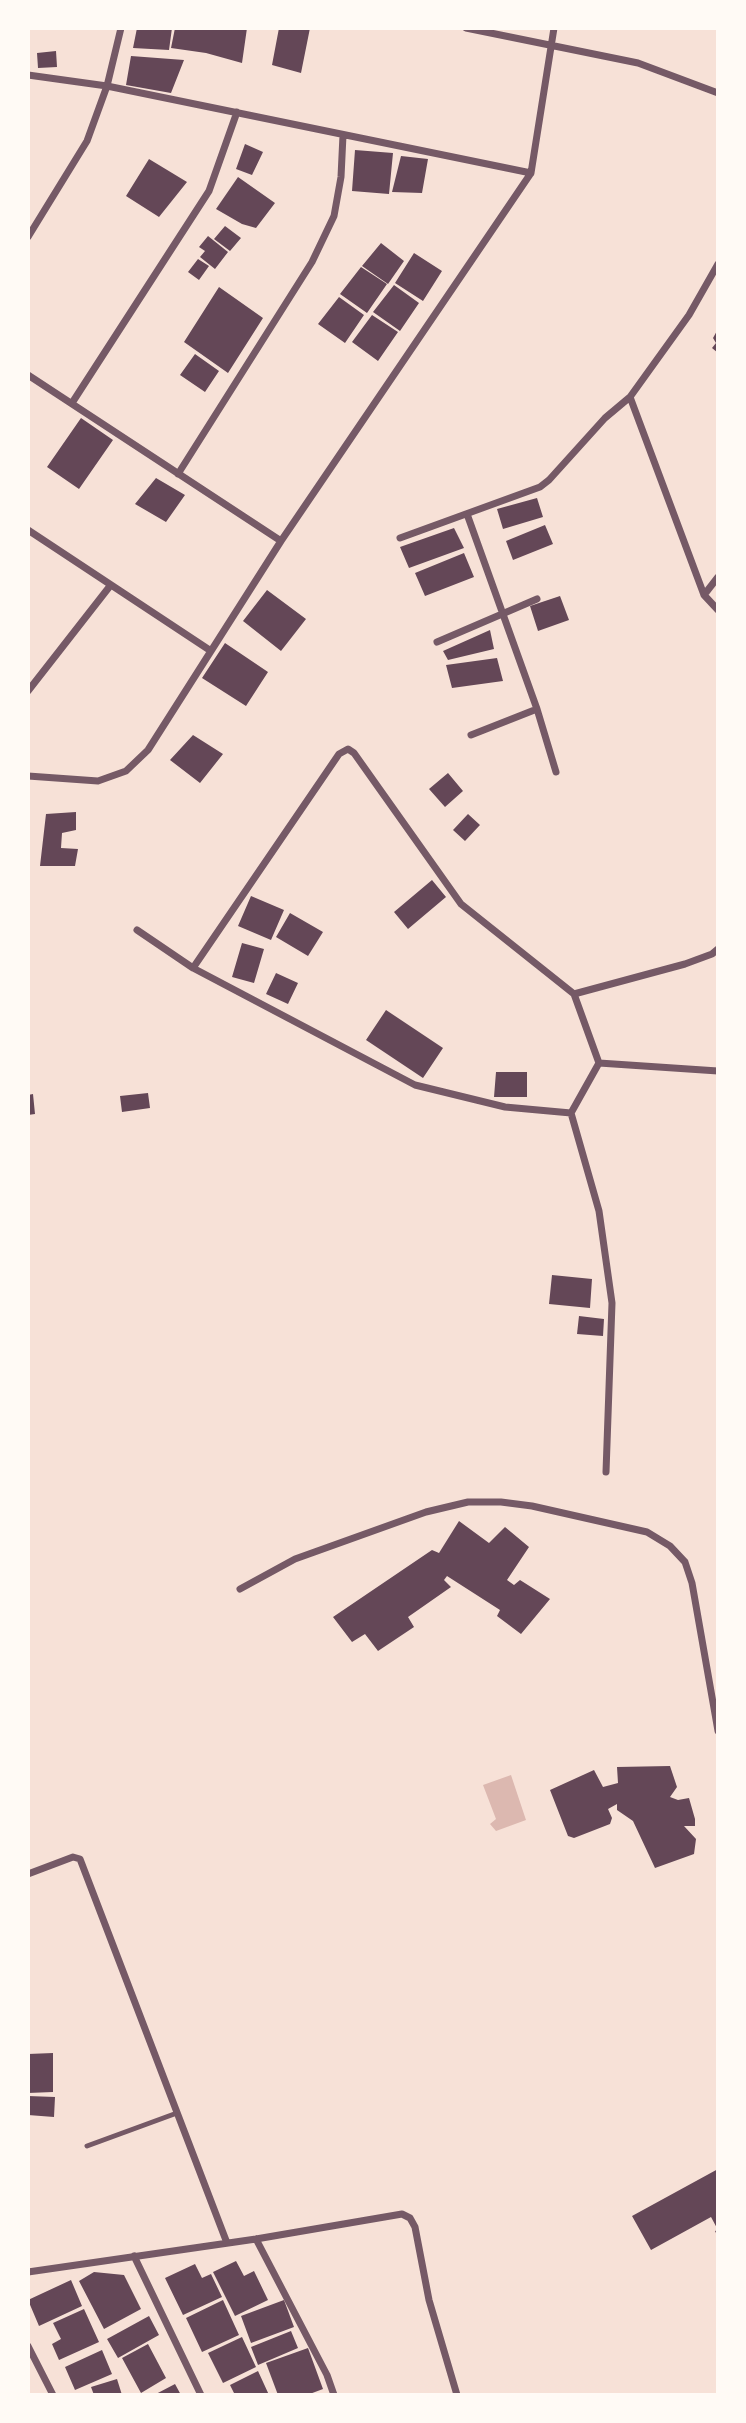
<!DOCTYPE html>
<style>
body{margin:0}
#map{position:relative;width:746px;height:2423px;overflow:hidden;background:#f7e1d7;font-family:"Noto Sans",sans-serif}
canvas{display:block}
.frame{position:absolute;inset:0;border:30px solid #fffaf5;pointer-events:none}
</style>
<div id="map">
<canvas width="746" height="2423"></canvas>
<div class="frame"></div>
</div>
<script>
const context = document.querySelector('canvas').getContext('2d');
context.lineJoin = 'round';
function fill(path, color) {
  context.fillStyle = color;
  context.fill(path, 'evenodd');
}
function shape(rows) {
  const path = new Path2D();
  for (const r of rows) {
    path.moveTo(r[0], r[1]);
    for (let i = 2; i < r.length; i += 2) path.lineTo(r[i], r[i + 1]);
  }
  return path;
}
function trace(path, color, width, dash) {
  context.strokeStyle = color;
  context.lineWidth = width;
  context.lineCap = dash ? 'butt' : 'round';
  context.setLineDash(dash || []);
  context.stroke(path);
}
fill(shape([
 [511,1775,526,1820,496,1831,490,1824,496,1819,483,1785]
]), '#dcb8b0');
fill(shape([
 [137,28,172,28,169,50,133,48],
 [175,28,247,28,242,63,206,53,171,48],
 [279,28,310,28,301,73,272,65],
 [56,51,57,67,38,68,37,53],
 [131,56,184,60,171,93,126,85],
 [245,144,263,152,252,175,236,169],
 [355,150,393,153,389,194,352,191],
 [401,156,428,159,422,193,392,192],
 [149,159,187,182,159,217,126,196],
 [238,177,275,203,256,228,242,224,216,209],
 [225,226,241,238,230,251,214,239],
 [208,236,228,252,215,269,200,257,205,251,199,247],
 [381,243,404,261,388,284,362,266],
 [414,253,442,271,423,301,395,283],
 [198,259,209,266,199,280,188,272],
 [361,267,387,284,367,313,340,294],
 [394,285,419,303,400,331,373,312],
 [219,287,263,318,228,373,184,342],
 [339,297,364,315,345,343,318,324],
 [372,315,398,332,378,361,352,342],
 [718,329,718,353,712,348,716,343,713,338],
 [195,354,219,371,205,392,180,375],
 [81,418,113,440,79,489,47,467],
 [156,478,185,495,166,522,135,504],
 [537,498,543,517,503,529,497,509],
 [545,525,553,544,513,560,506,541],
 [454,528,464,548,409,568,400,547],
 [464,553,474,577,425,596,415,573],
 [267,590,306,619,281,651,243,621],
 [560,596,569,620,538,631,530,606],
 [490,630,494,649,448,660,443,651],
 [225,643,268,672,246,706,202,678],
 [497,658,503,681,452,688,446,665],
 [193,735,223,754,200,783,170,760],
 [448,773,463,791,445,807,429,789],
 [76,812,76,830,62,833,61,848,78,849,75,866,40,866,46,814],
 [468,814,480,825,465,841,453,830],
 [432,880,446,897,408,929,394,912],
 [251,896,284,910,271,940,238,926],
 [290,913,323,932,308,956,276,937],
 [242,943,264,949,254,983,232,977],
 [276,973,298,983,288,1004,266,994],
 [386,1010,443,1048,423,1078,366,1040],
 [496,1072,527,1072,527,1097,494,1097],
 [148,1093,150,1108,122,1112,120,1096],
 [33,1094,35,1114,28,1115,28,1095],
 [552,1275,592,1279,590,1308,549,1304],
 [579,1316,604,1319,603,1336,577,1334],
 [459,1521,489,1543,505,1527,529,1547,507,1580,514,1585,520,1580,550,1599,521,1634,497,1616,500,1610,447,1576,444,1580,451,1587,408,1617,414,1627,378,1651,365,1634,352,1642,333,1617,432,1550,439,1553],
 [670,1766,677,1787,670,1797,678,1800,689,1798,695,1819,695,1826,684,1826,696,1839,694,1854,655,1868,633,1821,617,1810,617,1804,608,1809,612,1818,610,1824,574,1838,568,1836,550,1790,594,1770,603,1787,618,1783,617,1767],
 [53,2053,53,2092,28,2093,28,2054],
 [28,2096,55,2097,54,2117,28,2115],
 [718,2169,718,2237,715,2231,718,2230,711,2217,651,2250,632,2216],
 [236,2261,244,2276,254,2271,268,2300,235,2316,213,2272],
 [195,2264,202,2278,211,2274,222,2297,183,2315,165,2278],
 [94,2272,124,2275,141,2309,104,2329,79,2281],
 [71,2280,82,2306,39,2326,28,2300],
 [223,2300,239,2335,202,2352,186,2318],
 [284,2300,294,2327,251,2343,241,2316],
 [84,2309,99,2342,59,2360,52,2344,61,2339,53,2323],
 [149,2316,159,2335,118,2358,107,2339],
 [291,2331,298,2348,258,2365,251,2347],
 [242,2337,256,2367,223,2383,208,2353],
 [148,2344,166,2378,141,2393,122,2358],
 [308,2348,323,2389,307,2395,278,2395,266,2363],
 [102,2350,112,2374,75,2390,65,2367],
 [258,2371,269,2395,235,2395,230,2385],
 [117,2379,122,2395,94,2395,91,2387],
 [175,2384,181,2395,154,2395]
]), '#644757');
trace(shape([
 [87,2146,177,2113]
]), '#755966', 5);
trace(shape([
 [466,28,638,63,718,93],
 [28,75,107,86,531,173],
 [28,237,87,141,107,86,121,28],
 [28,375,281,541],
 [630,397,704,595,718,610],
 [72,403,209,191,237,112],
 [178,474,312,262,334,216,341,177,343,135],
 [467,514,537,709,556,772],
 [28,530,211,651],
 [400,538,540,487,549,480,605,418,630,397,689,315,718,264],
 [704,595,718,577],
 [437,642,537,599],
 [28,691,110,586],
 [471,735,537,709],
 [28,776,98,781,126,771,148,750,281,541,531,173,554,28],
 [137,930,193,968,415,1085,505,1107,571,1113],
 [193,968,339,754,348,749,354,753,461,904,574,994,685,964,712,954,718,949],
 [574,994,599,1063],
 [599,1063,718,1071],
 [571,1113,599,1211,612,1303,606,1472],
 [571,1113,599,1063],
 [240,1589,295,1559,426,1512,468,1502,501,1502,532,1506,647,1532,670,1546,685,1562,692,1583,718,1731],
 [28,1874,73,1857,80,1859,227,2243],
 [256,2239,327,2375,334,2395],
 [134,2256,201,2395],
 [28,2272,256,2239,402,2214,410,2218,415,2227,429,2300,457,2395],
 [28,2346,53,2395]
]), '#755966', 7);
</script>
